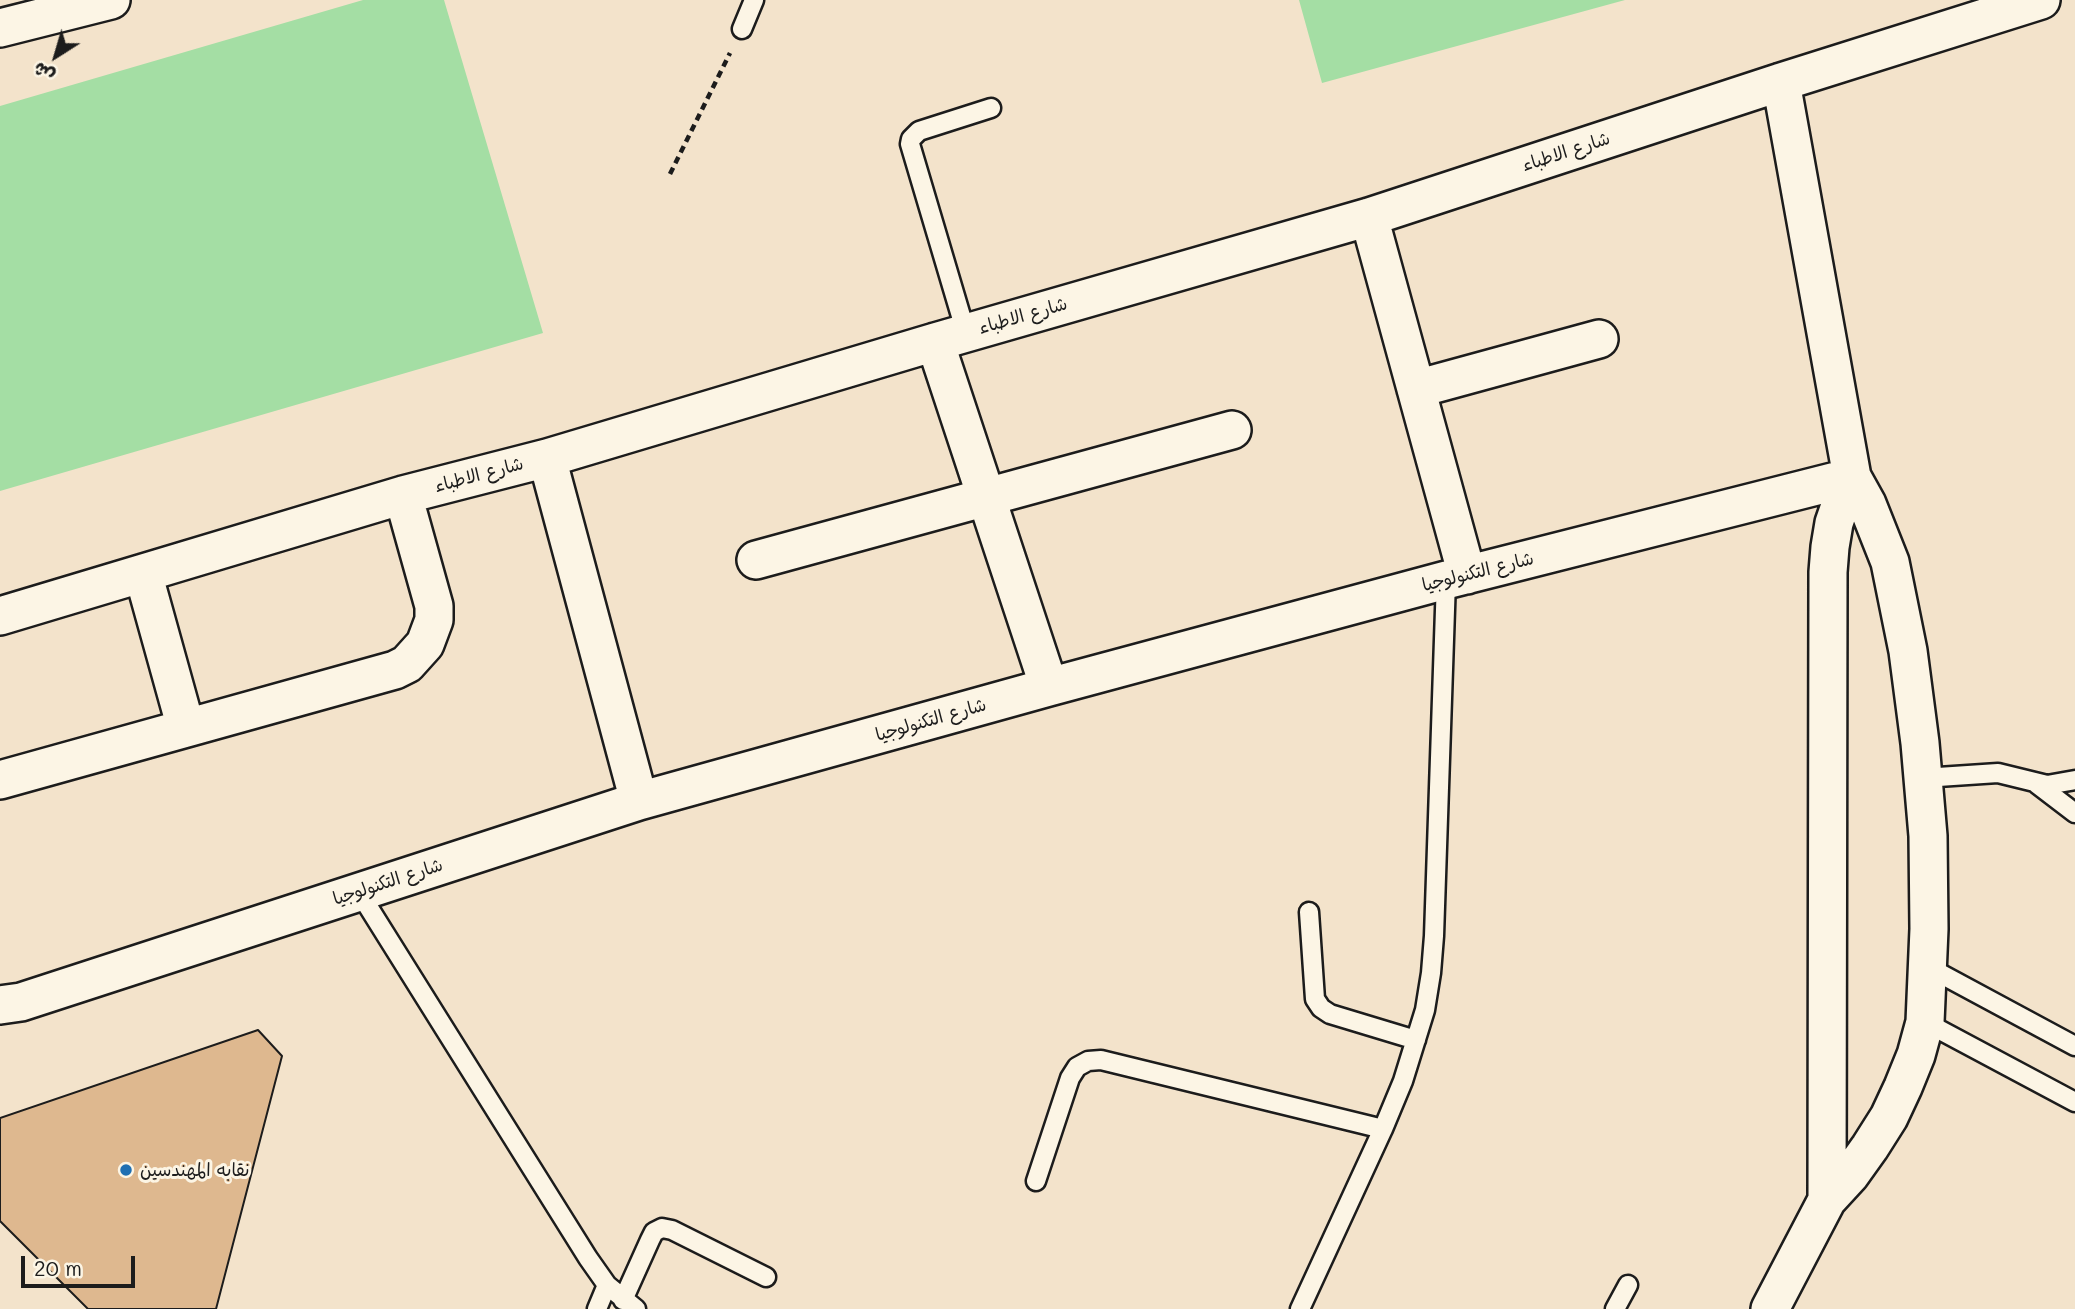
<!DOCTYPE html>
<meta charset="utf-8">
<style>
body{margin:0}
#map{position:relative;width:2075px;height:1309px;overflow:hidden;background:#f3e3cb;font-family:Mali,"Playpen Sans Arabic",sans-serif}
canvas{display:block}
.north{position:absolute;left:21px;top:21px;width:70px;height:70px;-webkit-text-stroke:5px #fcf5e5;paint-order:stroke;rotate:217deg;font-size:19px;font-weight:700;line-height:28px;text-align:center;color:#1c1c1c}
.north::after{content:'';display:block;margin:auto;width:24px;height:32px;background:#1c1c1c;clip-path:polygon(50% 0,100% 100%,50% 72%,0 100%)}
.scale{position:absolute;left:21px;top:1256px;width:114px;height:32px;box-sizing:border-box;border:4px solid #1c1c1c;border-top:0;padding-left:9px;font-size:21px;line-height:24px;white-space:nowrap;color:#1c1c1c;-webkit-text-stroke:5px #fcf5e5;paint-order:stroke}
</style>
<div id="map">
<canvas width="2075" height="1309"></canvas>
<div class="north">ش</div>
<div class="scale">20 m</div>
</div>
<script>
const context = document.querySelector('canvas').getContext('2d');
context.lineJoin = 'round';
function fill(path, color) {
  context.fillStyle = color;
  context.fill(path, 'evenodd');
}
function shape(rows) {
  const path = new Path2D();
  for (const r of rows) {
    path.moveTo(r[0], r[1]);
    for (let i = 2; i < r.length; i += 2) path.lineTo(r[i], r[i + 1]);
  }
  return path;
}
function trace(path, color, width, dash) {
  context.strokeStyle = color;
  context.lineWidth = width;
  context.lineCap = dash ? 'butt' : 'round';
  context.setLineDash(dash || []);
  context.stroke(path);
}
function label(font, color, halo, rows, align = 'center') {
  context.font = font + ' Mali,"Playpen Sans Arabic",sans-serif';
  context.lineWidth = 6;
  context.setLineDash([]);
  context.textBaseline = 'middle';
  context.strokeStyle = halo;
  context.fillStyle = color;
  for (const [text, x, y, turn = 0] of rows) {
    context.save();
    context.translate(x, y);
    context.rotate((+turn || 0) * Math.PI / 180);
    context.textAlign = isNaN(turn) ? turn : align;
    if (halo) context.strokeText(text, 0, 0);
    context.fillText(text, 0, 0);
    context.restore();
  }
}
fill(shape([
 [363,0,444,0,543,333,0,491,0,106],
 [1299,0,1625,0,1322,83]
]), '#a4dea4');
const building = shape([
 [258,1030,282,1056,216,1309,88,1309,0,1221,0,1118,258,1030]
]);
fill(building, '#deb88f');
trace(building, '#1c1c1c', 2);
const service = shape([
 [742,29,754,0],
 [966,333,910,144,911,139,919,131,991,108],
 [1923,778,1998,773,2047,785,2075,780],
 [2037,784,2075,813],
 [359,892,588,1258,607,1285,636,1309],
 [1309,912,1315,999,1321,1008,1330,1014,1416,1040],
 [1928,967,2075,1046],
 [1925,1022,2075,1102],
 [1036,1181,1070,1078,1077,1067,1088,1061,1101,1060,1383,1129],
 [623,1300,650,1240,654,1232,662,1228,672,1230,766,1277],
 [597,1309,607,1285],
 [1300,1309,1383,1129,1403,1081,1425,1010,1431,973,1434,936,1446,580],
 [1615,1309,1628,1285]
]);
const minor = shape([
 [0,28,111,0],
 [1369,217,1467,575],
 [935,342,1049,687],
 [1416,389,1599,339],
 [547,458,639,801],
 [756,560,1232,430],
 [143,573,186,728],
 [0,616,403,495,547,458,935,342,1369,217,1781,82,2041,0],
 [0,780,395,670,407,664,425,644,434,620,434,606,403,495],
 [0,1005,21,1002,639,801,1049,687,1446,580,1852,477],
 [1827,1200,1828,572,1830,547,1834,523,1842,500,1852,477],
 [1770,1309,1827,1200,1850,1175,1870,1147,1889,1117,1903,1087,1916,1055,1925,1022,1929,929,1928,836,1923,778,1920,743,1908,651,1890,562,1867,504,1852,477,1781,82]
]);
trace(service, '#1c1c1c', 23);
trace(minor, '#1c1c1c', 42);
trace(shape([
 [670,174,730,53]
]), '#1c1c1c', 4.5, [7, 5]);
trace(service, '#fcf5e5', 18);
trace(minor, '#fcf5e5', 37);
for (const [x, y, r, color] of [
 [126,1170,7,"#1f6fb2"]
]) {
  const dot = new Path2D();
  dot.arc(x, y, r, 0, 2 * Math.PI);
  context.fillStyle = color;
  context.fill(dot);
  trace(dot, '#fcf5e5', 2.5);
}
label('18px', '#1c1c1c', '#fcf5e5', [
 ["شارع الاطباء",1566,152,-18],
 ["شارع الاطباء",1023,316,-16],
 ["شارع الاطباء",479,475,-15],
 ["شارع التكنولوجيا",1478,572,-14],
 ["شارع التكنولوجيا",931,720,-16],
 ["شارع التكنولوجيا",388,882,-18]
]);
label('18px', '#1c1c1c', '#fcf5e5', [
 ["نقابه المهندسين",140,1170]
], 'left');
</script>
